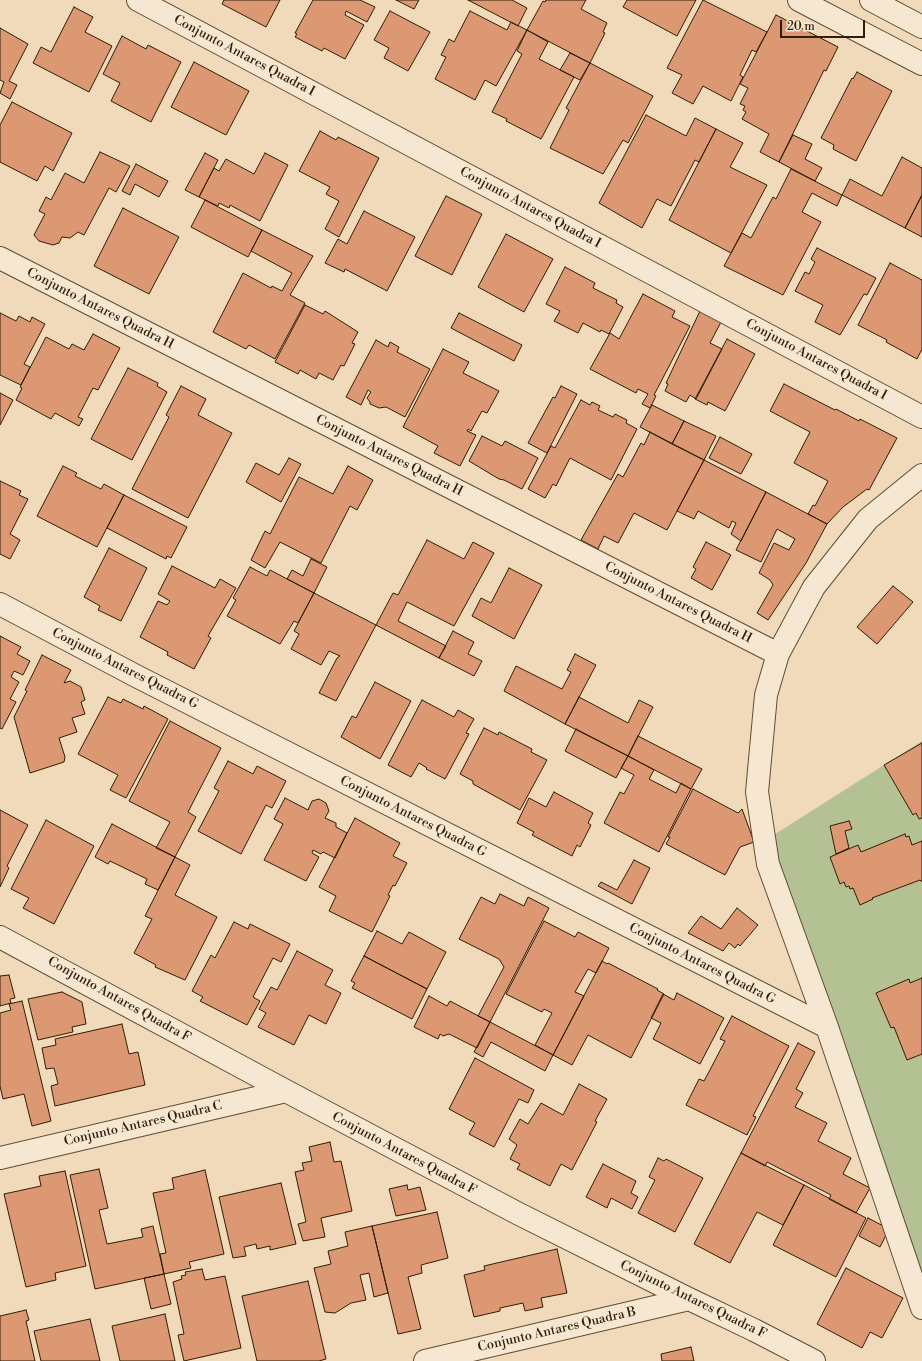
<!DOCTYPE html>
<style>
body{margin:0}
#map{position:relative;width:922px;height:1361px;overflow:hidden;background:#f1dab9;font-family:"Libre Bodoni",serif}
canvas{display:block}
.scale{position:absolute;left:780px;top:20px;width:85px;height:18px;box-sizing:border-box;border:2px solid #301d04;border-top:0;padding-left:5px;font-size:12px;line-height:14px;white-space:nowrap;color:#301d04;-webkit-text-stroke:3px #f6e7d2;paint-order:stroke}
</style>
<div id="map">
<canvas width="922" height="1361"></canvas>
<div class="scale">20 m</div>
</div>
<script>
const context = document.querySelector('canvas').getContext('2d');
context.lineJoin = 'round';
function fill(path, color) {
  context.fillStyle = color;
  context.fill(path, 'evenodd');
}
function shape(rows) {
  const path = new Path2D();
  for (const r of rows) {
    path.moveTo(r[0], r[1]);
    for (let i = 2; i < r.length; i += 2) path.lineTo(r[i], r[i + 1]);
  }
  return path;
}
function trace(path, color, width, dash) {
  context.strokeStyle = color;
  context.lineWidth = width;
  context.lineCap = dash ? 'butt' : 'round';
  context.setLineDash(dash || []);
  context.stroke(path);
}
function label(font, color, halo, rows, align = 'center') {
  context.font = font + ' "Libre Bodoni",serif';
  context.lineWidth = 3;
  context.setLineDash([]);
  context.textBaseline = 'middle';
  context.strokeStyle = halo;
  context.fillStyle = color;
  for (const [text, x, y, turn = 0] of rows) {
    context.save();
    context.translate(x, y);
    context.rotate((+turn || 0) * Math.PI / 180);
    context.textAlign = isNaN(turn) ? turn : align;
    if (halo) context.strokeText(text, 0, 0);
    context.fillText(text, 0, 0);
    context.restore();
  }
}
fill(shape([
 [922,741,922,1302,753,848]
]), '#b4c193');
const building = shape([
 [224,0,280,0,266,27,222,4,224,0],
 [313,0,360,0,375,7,367,22,346,11,345,15,364,25,345,59,324,48,322,51,295,37,297,34,295,33,313,0],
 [396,0,419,0,414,9,396,0],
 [468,0,512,0,527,8,518,26,468,0],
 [546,0,586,0,581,9,607,23,603,32,605,33,590,63,527,30,543,1,545,2,546,0],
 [627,0,696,0,677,36,623,7,627,0],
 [703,0,767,32,756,52,752,50,740,75,743,77,731,101,703,86,693,104,672,93,682,75,667,68,703,0],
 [74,7,93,17,85,32,112,46,89,92,33,63,41,47,51,52,74,7],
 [390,11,430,32,408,71,384,58,389,48,374,40,390,11],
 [470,11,507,30,511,22,527,30,496,86,485,80,475,100,435,79,446,57,441,55,449,39,454,42,470,11],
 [776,15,838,47,826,71,824,70,779,162,760,152,769,134,742,119,746,112,743,110,745,106,740,104,748,88,740,84,776,15],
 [0,28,28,44,9,81,17,85,10,99,0,93,4,82,0,80,0,28],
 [527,30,548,42,539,59,574,77,541,139,506,121,507,119,492,112,522,54,517,51,527,30],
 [122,36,146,49,148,45,181,62,151,122,111,101,120,83,103,74,122,36],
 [570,53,590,63,580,80,560,70,570,53],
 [194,62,249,91,226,135,171,107,194,62],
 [590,63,653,96,628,143,623,140,603,174,550,148,569,110,566,108,590,63],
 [857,72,892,91,856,161,833,149,834,145,821,138,852,78,853,79,857,72],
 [12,102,72,133,53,171,45,166,37,181,0,162,0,125,12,102],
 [646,115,686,136,695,118,716,129,699,162,695,160,671,206,657,199,642,228,599,203,646,115],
 [716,129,743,143,730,167,767,185,731,253,669,220,716,129],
 [320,131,336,140,338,137,379,158,339,237,325,229,339,201,326,194,330,187,299,171,320,131],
 [793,135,812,144,805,159,822,168,815,181,779,162,793,135],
 [100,152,130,166,116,192,109,188,84,235,78,232,70,238,62,237,59,243,53,245,39,241,34,235,45,214,39,211,46,197,51,200,65,173,84,183,100,152],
 [205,153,218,160,199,197,185,190,205,153],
 [265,153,288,165,260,221,230,205,229,208,219,203,218,206,199,197,214,168,219,171,226,159,254,174,265,153],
 [902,157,922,168,922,195,905,228,842,195,850,179,882,196,902,157],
 [136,164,168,181,159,197,135,184,130,195,122,191,136,164],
 [791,169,842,195,837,206,812,193,802,212,821,222,783,295,724,266,742,233,751,238,773,197,776,199,791,169],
 [922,195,922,237,905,228,922,195],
 [446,196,482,214,452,275,415,256,446,196],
 [205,200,262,230,248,257,191,227,205,200],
 [123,208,179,237,149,294,94,266,123,208],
 [364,211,415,237,387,291,345,269,344,272,325,263,338,239,347,244,364,211],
 [262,230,313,256,290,295,305,303,275,359,249,345,246,349,213,332,243,273,271,288,272,286,282,291,292,273,251,251,262,230],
 [506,234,553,259,524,312,478,287,506,234],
 [817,248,876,278,867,295,864,294,840,335,815,322,823,305,795,291,805,272,809,274,815,262,811,259,817,248],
 [890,263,922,280,922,349,917,359,886,342,887,340,858,325,890,263],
 [565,267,595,283,593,288,617,300,616,303,623,307,609,334,601,330,600,332,583,323,578,333,554,321,560,311,546,304,565,267],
 [643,294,675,311,672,317,690,326,654,395,656,396,650,408,642,404,648,394,638,389,636,393,590,369,610,333,619,339,643,294],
 [305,305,323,314,325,311,358,332,352,343,355,344,344,366,341,365,333,380,319,373,316,379,300,370,298,374,275,362,305,305],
 [700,311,721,322,710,343,722,349,696,399,690,395,686,402,665,391,668,384,666,383,700,311],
 [0,313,16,321,19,316,30,322,32,317,45,324,24,364,30,367,21,385,0,375,0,313],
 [459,313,522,345,514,361,451,328,459,313],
 [93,334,120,348,98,390,93,388,78,417,83,419,79,426,55,413,51,419,16,400,22,388,20,387,46,337,69,349,72,344,84,350,93,334],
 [727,339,755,354,725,411,708,402,707,405,695,399,727,339],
 [376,340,388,347,390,342,399,347,397,352,430,369,405,417,386,407,379,408,370,404,370,402,367,398,371,392,368,390,361,405,346,397,376,340],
 [443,349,469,362,463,373,499,391,487,413,482,411,471,431,468,429,467,431,476,435,460,466,434,453,438,446,403,427,443,349],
 [128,368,158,383,157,386,167,392,132,460,91,439,128,368],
 [784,384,835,410,836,409,859,421,860,419,897,438,869,490,867,489,843,507,827,524,808,514,813,505,815,506,828,481,794,463,810,432,770,411,784,384],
 [181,386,206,399,198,415,232,433,188,518,132,489,169,417,166,415,181,386],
 [561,386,577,394,547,453,528,443,553,397,555,398,561,386],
 [0,393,13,400,0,425,0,393],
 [581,400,590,405,592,402,600,406,598,410,613,417,615,414,627,420,626,423,637,429,611,480,570,458,556,486,553,484,545,498,528,489,551,446,555,448,581,400],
 [652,405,684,421,672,444,640,427,652,405],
 [684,421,716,436,704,460,672,444,684,421],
 [650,432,704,460,667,530,634,513,618,543,604,536,598,549,581,540,618,474,623,477,641,443,644,445,650,432],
 [482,436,502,446,505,441,538,458,522,489,504,480,499,479,469,461,482,436],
 [720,437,752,454,741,474,709,458,720,437],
 [289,458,301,464,281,502,246,482,256,463,279,475,289,458],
 [704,460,766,492,741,541,731,534,736,523,732,521,729,528,698,511,694,519,677,511,704,460],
 [63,466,77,473,75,476,101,489,104,484,124,495,97,547,37,516,63,466],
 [348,466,373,480,357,510,350,506,321,563,280,542,265,568,251,560,265,531,270,534,299,477,333,494,348,466],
 [0,481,21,491,19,495,28,499,10,534,20,540,10,559,0,554,0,481],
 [766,492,827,524,806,563,768,620,757,613,773,585,770,580,759,573,774,543,789,550,795,539,777,529,761,562,736,550,766,492],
 [124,495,187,527,171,558,167,556,166,559,107,528,124,495],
 [427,540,464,559,473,542,494,553,454,626,407,602,398,621,446,646,439,658,376,625,393,593,398,595,427,540],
 [706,542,731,555,712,590,691,578,696,569,693,567,706,542],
 [109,548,147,568,121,621,98,610,100,606,84,597,109,548],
 [311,559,327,567,314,593,287,579,292,570,303,576,311,559],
 [172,566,215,588,220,579,236,588,208,636,211,638,194,669,167,655,168,652,140,637,158,601,167,605,170,601,158,594,172,566],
 [250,567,267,576,270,570,314,593,298,623,294,621,280,644,227,616,236,600,233,598,250,567],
 [509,568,542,585,514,639,472,616,481,598,491,603,509,568],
 [893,586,913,602,877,644,857,627,893,586],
 [314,593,376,625,336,701,319,693,337,658,340,656,329,651,321,665,291,649,299,634,294,631,314,593],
 [453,631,474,642,468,654,482,661,474,676,439,658,453,631],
 [0,636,21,647,17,654,30,661,23,675,14,671,11,677,19,682,10,699,16,702,2,729,0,728,0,636],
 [575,654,596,665,565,724,504,691,516,666,562,689,571,672,567,670,575,654],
 [42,655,71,670,64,683,70,681,81,687,85,700,81,702,85,714,72,718,77,732,59,738,65,757,64,762,30,773,14,717,27,691,25,690,42,655],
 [375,682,411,701,380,759,341,737,352,716,356,718,375,682],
 [108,697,121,703,123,699,143,709,144,706,168,719,126,798,110,790,118,775,78,754,108,697],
 [579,697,628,723,639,700,653,707,628,756,565,724,579,697],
 [422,700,454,717,458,710,474,719,466,733,469,734,445,779,426,769,427,768,419,763,411,777,388,765,422,700],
 [170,721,221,748,188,812,196,817,175,857,156,848,170,822,129,801,170,721],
 [484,728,498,735,499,732,532,749,531,752,547,760,520,810,473,784,473,781,460,774,484,728],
 [576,729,628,756,616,778,565,751,576,729],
 [638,736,702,769,691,789,628,756,638,736],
 [922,743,922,818,919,819,916,813,913,815,884,765,922,743],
 [628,756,654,770,649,779,676,793,681,783,691,789,659,852,604,823,620,792,624,794,634,775,621,768,628,756],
 [228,761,253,774,257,766,286,781,272,808,266,805,241,854,198,831,219,791,214,788,228,761],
 [693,789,738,813,742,809,754,842,740,847,725,875,666,844,670,837,668,837,693,789],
 [554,792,593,813,588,823,591,825,580,847,577,845,572,856,532,835,534,832,517,823,529,798,546,807,554,792],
 [285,798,308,810,312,801,319,799,326,803,329,811,325,818,336,823,336,827,347,833,335,858,323,852,321,854,313,850,312,853,319,857,306,881,264,860,283,824,274,819,285,798],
 [0,810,28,825,7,866,9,868,0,887,0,810],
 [355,818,400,843,393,856,407,863,395,886,393,885,388,895,390,896,372,932,329,911,336,896,319,887,355,818],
 [46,820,94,846,54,924,23,908,29,898,11,889,46,820],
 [849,821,852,829,845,831,849,848,836,854,830,826,849,821],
 [112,824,175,857,158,890,145,884,147,879,110,861,108,864,95,857,112,824],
 [905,834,906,837,909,836,912,845,922,841,922,882,920,880,872,898,873,899,860,905,853,888,850,889,849,886,846,887,844,882,840,884,830,857,858,845,861,852,905,834],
 [175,857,190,865,175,895,217,917,185,980,155,967,156,965,134,953,152,919,145,916,175,857],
 [634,860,650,868,632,904,598,886,601,882,617,890,634,860],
 [500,894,524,906,528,897,549,908,490,1022,478,1016,504,967,499,959,459,939,481,897,495,904,500,894],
 [737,908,758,925,740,946,738,944,735,948,729,943,723,951,688,933,701,916,721,929,737,908],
 [544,921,575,937,578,932,609,948,596,973,588,969,575,992,584,996,553,1055,535,1045,552,1013,544,1009,542,1012,506,994,544,921],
 [234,922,248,929,250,924,290,944,281,962,273,958,253,997,260,1001,247,1025,200,1001,203,997,192,991,211,955,215,958,234,922],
 [377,931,402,944,409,932,446,952,427,989,364,956,377,931],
 [297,951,333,970,325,985,341,993,326,1024,309,1015,294,1045,258,1027,266,1013,259,1009,271,987,277,990,297,951],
 [364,956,427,989,412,1019,352,988,355,983,351,981,364,956],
 [602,961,607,964,608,963,658,989,657,990,664,994,631,1058,588,1035,572,1065,553,1055,602,961],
 [9,975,15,998,10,999,11,1003,0,1006,0,976,9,975],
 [922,978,922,1054,907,1060,894,1027,891,1028,876,993,909,979,910,983,922,978],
 [62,992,82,1002,86,1024,72,1027,73,1032,38,1040,28,999,62,992],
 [677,993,724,1018,700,1064,653,1039,661,1023,651,1018,663,994,674,1000,677,993],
 [429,996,447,1006,450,1001,490,1022,477,1048,449,1034,443,1036,440,1034,438,1039,414,1027,429,996],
 [22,1001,51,1121,32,1126,24,1094,3,1099,0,1086,0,1013,11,1010,9,1004,22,1001],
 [732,1016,789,1046,753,1116,756,1117,747,1135,686,1105,699,1079,704,1081,711,1068,725,1041,720,1039,732,1016],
 [490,1022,553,1055,545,1071,491,1042,483,1057,474,1052,490,1022],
 [122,1024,129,1054,138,1052,145,1085,55,1106,51,1086,58,1084,54,1068,46,1069,42,1048,56,1045,55,1039,122,1024],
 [798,1043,815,1052,796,1089,803,1093,795,1107,827,1123,818,1141,851,1158,843,1174,870,1188,856,1213,829,1199,831,1195,767,1162,765,1166,741,1153,798,1043],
 [475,1058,534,1090,528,1103,519,1099,494,1147,469,1134,475,1123,449,1109,475,1058],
 [579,1084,607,1099,595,1121,597,1122,572,1170,561,1164,550,1186,517,1169,520,1164,510,1159,517,1145,509,1139,520,1119,528,1124,541,1103,563,1115,579,1084],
 [330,1142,334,1162,341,1161,352,1211,321,1218,325,1237,303,1241,298,1224,306,1222,295,1172,304,1170,302,1163,312,1161,309,1147,330,1142],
 [741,1153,804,1185,783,1225,757,1212,730,1263,694,1244,741,1153],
 [658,1158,664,1161,666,1159,703,1178,675,1232,638,1213,655,1180,649,1177,658,1158],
 [603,1164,636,1181,631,1193,638,1197,632,1209,611,1198,607,1208,586,1197,603,1164],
 [99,1169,108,1208,99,1210,107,1244,143,1237,141,1229,153,1226,164,1274,95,1289,70,1175,99,1169],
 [205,1170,224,1254,189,1262,191,1268,164,1274,160,1254,166,1253,153,1193,174,1189,172,1178,205,1170],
 [65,1171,86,1266,55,1273,56,1280,26,1287,4,1194,41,1186,39,1176,65,1171],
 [281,1183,296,1244,270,1250,270,1246,257,1249,256,1244,244,1247,246,1256,233,1258,219,1197,281,1183],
 [407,1185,408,1190,420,1187,426,1210,396,1216,389,1189,407,1185],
 [804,1185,866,1218,836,1277,773,1245,804,1185],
 [437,1212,448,1258,421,1265,422,1273,408,1277,421,1329,398,1334,372,1226,437,1212],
 [868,1218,889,1229,880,1247,859,1236,868,1218],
 [372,1226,388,1293,374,1297,369,1273,360,1275,366,1300,351,1303,335,1313,325,1312,314,1268,331,1264,328,1251,348,1246,345,1232,372,1226],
 [557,1249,567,1293,541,1298,543,1307,525,1311,523,1303,500,1308,500,1311,474,1317,464,1275,485,1270,484,1266,557,1249],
 [846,1268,903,1298,882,1338,870,1332,862,1348,817,1324,846,1268],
 [202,1269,205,1280,225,1276,241,1348,184,1361,178,1335,184,1334,173,1282,182,1279,181,1276,186,1275,185,1272,202,1269],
 [164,1274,171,1304,151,1309,144,1278,164,1274],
 [308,1281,326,1359,319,1361,257,1361,242,1296,308,1281],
 [26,1310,29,1320,26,1321,35,1361,0,1361,0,1316,26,1310],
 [165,1314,175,1361,120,1361,112,1326,165,1314],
 [90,1319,100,1361,41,1361,34,1331,90,1319],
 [691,1347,694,1361,662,1361,661,1354,691,1347]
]);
fill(building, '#db9873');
trace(building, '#301d04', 1);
const minor = shape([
 [138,0,922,417],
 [799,0,922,64],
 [871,0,922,27],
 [0,258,778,654],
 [922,475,868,519,814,587,778,654,766,695,757,792,768,864,827,1027,922,1308],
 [0,604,138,677,827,1027],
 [0,937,286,1091,519,1214,689,1299,754,1330,814,1361],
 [0,1158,286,1091],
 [425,1361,689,1299]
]);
trace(minor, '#604c31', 24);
trace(minor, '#f6e7d2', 22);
label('13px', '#301d04', '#f6e7d2', [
 ["Conjunto Antares Quadra I",244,56,28],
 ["Conjunto Antares Quadra I",530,208,28],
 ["Conjunto Antares Quadra H",100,309,27],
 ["Conjunto Antares Quadra I",816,360,28],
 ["Conjunto Antares Quadra H",389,456,27],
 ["Conjunto Antares Quadra H",678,603,27],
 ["Conjunto Antares Quadra G",125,669,27],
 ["Conjunto Antares Quadra G",413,817,27],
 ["Conjunto Antares Quadra G",702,964,27],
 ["Conjunto Antares Quadra F",119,1000,29],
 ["Conjunto Antares Quadra C",143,1124,-13],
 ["Conjunto Antares Quadra F",404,1154,28],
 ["Conjunto Antares Quadra F",693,1300,26],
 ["Conjunto Antares Quadra B",557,1330,-13]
]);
</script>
